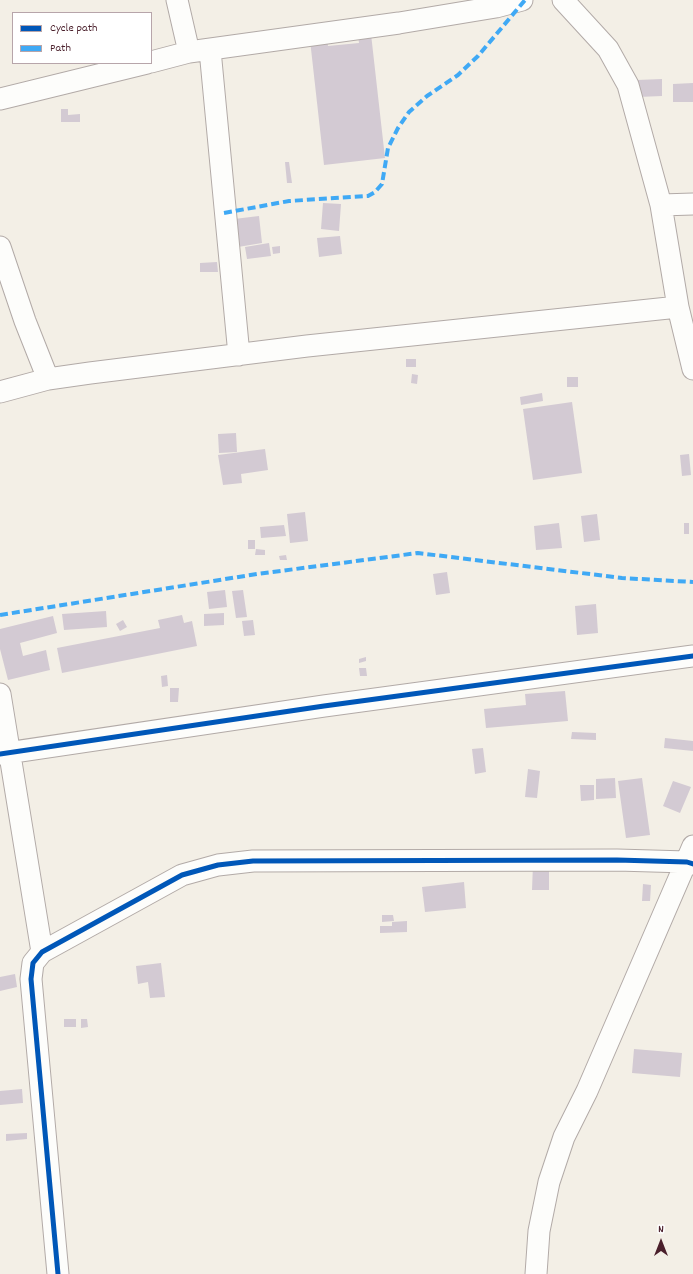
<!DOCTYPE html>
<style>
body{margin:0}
#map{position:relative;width:693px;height:1274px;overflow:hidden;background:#f3efe6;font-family:Dekko,sans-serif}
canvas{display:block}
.legend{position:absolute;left:12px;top:12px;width:140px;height:52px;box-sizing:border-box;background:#fff;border:1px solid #b7a5aa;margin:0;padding:5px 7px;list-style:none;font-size:12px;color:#4a1f2b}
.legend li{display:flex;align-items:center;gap:8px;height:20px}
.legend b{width:20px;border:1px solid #b7a5aa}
.north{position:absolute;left:641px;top:1222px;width:40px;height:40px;-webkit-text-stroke:3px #fff;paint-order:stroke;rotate:0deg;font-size:11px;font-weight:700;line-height:16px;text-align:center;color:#4a1f2b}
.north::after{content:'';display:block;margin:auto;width:14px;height:18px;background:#4a1f2b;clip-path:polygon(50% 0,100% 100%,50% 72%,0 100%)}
</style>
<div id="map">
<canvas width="693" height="1274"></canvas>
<ul class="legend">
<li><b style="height:5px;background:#0057b8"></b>Cycle path</li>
<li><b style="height:5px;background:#3fa9f5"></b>Path</li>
</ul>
<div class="north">N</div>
</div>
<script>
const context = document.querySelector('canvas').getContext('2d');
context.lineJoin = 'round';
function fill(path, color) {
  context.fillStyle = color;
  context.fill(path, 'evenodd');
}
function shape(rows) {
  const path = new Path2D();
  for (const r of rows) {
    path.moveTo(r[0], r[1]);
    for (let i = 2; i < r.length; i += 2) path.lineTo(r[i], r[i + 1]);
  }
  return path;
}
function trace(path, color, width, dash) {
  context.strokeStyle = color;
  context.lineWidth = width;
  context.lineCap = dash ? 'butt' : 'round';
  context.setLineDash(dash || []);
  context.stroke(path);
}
fill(shape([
 [371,34,385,158,324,165,310,40,327,38,328,46,359,43,358,35],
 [662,79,662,96,638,97,637,80],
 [693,83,693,102,673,102,673,84],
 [61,109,68,109,68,115,80,114,80,122,61,122],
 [285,162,289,162,292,183,287,183],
 [323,203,341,204,339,231,321,229],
 [259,216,262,243,238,247,234,219],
 [340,236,342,254,319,257,317,238],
 [269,243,271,256,247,259,245,247],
 [280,246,280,253,273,254,272,247],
 [217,262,218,272,200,272,200,263],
 [406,359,416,359,416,367,406,367],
 [412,374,418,375,417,384,411,383],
 [567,377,578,377,578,387,567,387],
 [542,393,543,401,521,405,520,397],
 [572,402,582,473,533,480,523,409],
 [236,433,237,452,219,453,218,434],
 [265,449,268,470,241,474,242,483,223,485,218,455],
 [689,454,691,475,682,476,680,455],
 [305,512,308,541,290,543,287,514],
 [597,514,600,540,584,542,581,516],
 [559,523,562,548,536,550,534,526],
 [684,523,689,523,689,534,684,534],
 [284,525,286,536,261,538,260,527],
 [248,540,255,540,255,549,248,549],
 [256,549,265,550,265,555,255,555],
 [286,555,287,560,280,560,279,556],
 [447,572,450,593,436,595,433,574],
 [225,590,227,607,209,609,207,592],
 [243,590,247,617,236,618,232,591],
 [596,604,598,633,577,635,575,606],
 [106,611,107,627,64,630,62,614],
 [224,613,224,625,204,626,204,614],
 [182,615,184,623,192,621,197,646,62,673,57,648,160,628,158,620],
 [53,616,57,633,20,643,23,656,46,650,50,670,8,680,0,649,0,629],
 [123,620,127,627,120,631,116,624],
 [253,620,255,635,244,636,242,621],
 [366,657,366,661,359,663,359,659],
 [359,668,366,668,367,676,360,676],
 [167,675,168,686,162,687,161,676],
 [170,688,179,688,178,702,170,702],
 [565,691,568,721,486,728,484,709,526,705,525,694],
 [572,732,596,733,596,740,571,739],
 [665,738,693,741,693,751,664,748],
 [483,748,486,772,475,774,472,749],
 [528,769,540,771,537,798,525,797],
 [615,778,616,798,596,799,596,779],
 [642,778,650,835,626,838,618,781],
 [673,781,691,787,680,813,663,806],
 [580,785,594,785,594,800,581,801],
 [533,864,549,864,549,890,532,890],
 [464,882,466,908,425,912,422,887],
 [643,884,651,885,650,901,642,901],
 [382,915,393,915,394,921,382,922],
 [407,921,407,932,380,933,380,926,392,926,392,922],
 [161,963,165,997,150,998,148,982,138,984,136,966],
 [15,974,17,987,0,991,0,977],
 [64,1019,76,1019,76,1027,64,1027],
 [81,1019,87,1019,88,1027,81,1028],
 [634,1049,682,1053,680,1077,632,1073],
 [22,1089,23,1103,0,1105,0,1091],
 [27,1133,27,1139,6,1141,6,1134]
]), '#d3cad3');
const minor = shape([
 [177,0,189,52],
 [563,0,608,49,628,85,661,205,678,307,693,369],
 [210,50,239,355],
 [151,62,189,52,399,23,496,7,522,0],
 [0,99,147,63],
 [661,205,693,204],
 [0,247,25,321,48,379],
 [0,392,48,379,90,373,307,346,678,307],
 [0,694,42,952],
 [0,754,324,706,693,656],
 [58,1274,31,979,33,963,42,952,182,875,218,865,253,861,617,860,687,862,693,864],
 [536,1274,539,1231,549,1182,564,1137,587,1091,693,846]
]);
trace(minor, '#b2aaa7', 23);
trace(minor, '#fdfdfb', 21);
trace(shape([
 [224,213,289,201,368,196,375,192,382,184,388,148,398,128,409,112,427,96,458,75,478,56,525,0],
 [0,615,257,574,418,553,622,578,693,582]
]), '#3fa9f5', 4, [8, 4]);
trace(shape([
 [0,754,324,706,693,656],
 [58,1274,31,979,33,963,42,952,182,875,218,865,253,861,617,860,687,862,693,864]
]), '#0057b8', 5);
</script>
